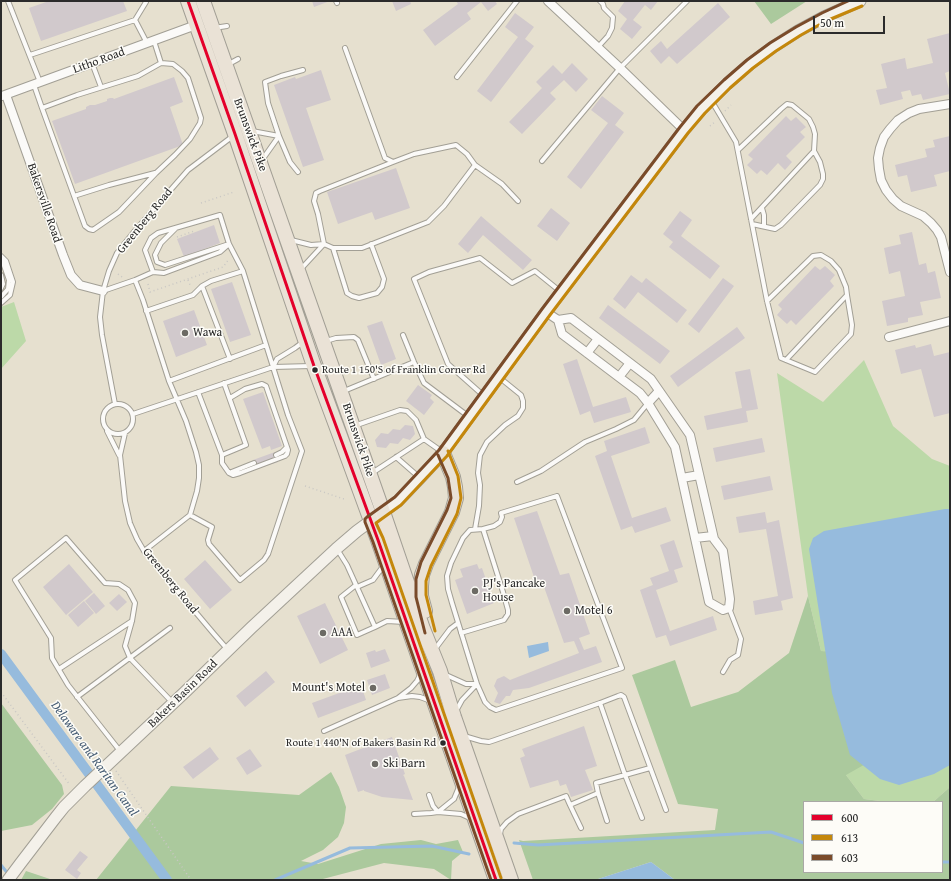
<!DOCTYPE html>
<style>
body{margin:0}
#map{position:relative;width:951px;height:881px;overflow:hidden;background:#e6e0cf;font-family:"Gentium Book Plus",serif}
canvas{display:block}
.frame{position:absolute;inset:0;border:2px solid #2b2b2b;pointer-events:none}
.legend{position:absolute;left:803px;top:801px;width:140px;height:72px;box-sizing:border-box;background:#fdfcf7;border:1px solid #a9a8a5;margin:0;padding:5px 7px;list-style:none;font-size:12px;color:#2b2b2b}
.legend li{display:flex;align-items:center;gap:8px;height:20px}
.legend b{width:20px;border:1px solid #a9a8a5}
.scale{position:absolute;left:813px;top:16px;width:72px;height:18px;box-sizing:border-box;border:2px solid #2b2b2b;border-top:0;padding-left:5px;font-size:12px;line-height:14px;white-space:nowrap;color:#2b2b2b;-webkit-text-stroke:3px #fdfcf7;paint-order:stroke}
</style>
<div id="map">
<canvas width="951" height="881"></canvas>
<div class="frame"></div>
<ul class="legend">
<li><b style="height:5px;background:#e4002b"></b>600</li>
<li><b style="height:5px;background:#c4870b"></b>613</li>
<li><b style="height:5px;background:#7a4b2a"></b>603</li>
</ul>
<div class="scale">50 m</div>
</div>
<script>
const context = document.querySelector('canvas').getContext('2d');
context.lineJoin = 'round';
function fill(path, color) {
  context.fillStyle = color;
  context.fill(path, 'evenodd');
}
function shape(rows) {
  const path = new Path2D();
  for (const r of rows) {
    if (r.length === 3) {
      path.moveTo(r[0] + r[2], r[1]);
      path.arc(r[0], r[1], r[2], 0, 2 * Math.PI);
      continue;
    }
    path.moveTo(r[0], r[1]);
    for (let i = 2; i < r.length; i += 2) path.lineTo(r[i], r[i + 1]);
  }
  return path;
}
function trace(path, color, width, dash) {
  context.strokeStyle = color;
  context.lineWidth = width;
  context.lineCap = dash ? 'butt' : 'round';
  context.setLineDash(dash || []);
  context.stroke(path);
}
function label(font, color, halo, rows, align = 'center') {
  context.font = font + ' "Gentium Book Plus",serif';
  context.lineWidth = 3;
  context.setLineDash([]);
  context.textBaseline = 'middle';
  context.strokeStyle = halo;
  context.fillStyle = color;
  for (const [text, x, y, turn = 0] of rows) {
    context.save();
    context.translate(x, y);
    context.rotate((+turn || 0) * Math.PI / 180);
    context.textAlign = isNaN(turn) ? turn : align;
    if (halo) context.strokeText(text, 0, 0);
    context.fillText(text, 0, 0);
    context.restore();
  }
}
fill(shape([
 [14,302,26,341,1,369,1,307],
 [864,360,893,426,932,459,950,466,950,787,933,802,888,802,864,799,846,775,836,653,821,651,808,596,777,373,823,402]
]), '#bcd9a8');
fill(shape([
 [754,1,807,1,771,24],
 [808,596,821,651,836,652,876,758,846,775,864,799,888,802,804,802,804,872,942,872,942,802,933,802,950,787,950,880,675,880,651,862,595,880,533,880,519,840,523,841,715,830,718,809,678,804,632,675,675,660,691,707,738,692,789,653],
 [1,703,62,785,64,794,52,809,32,825,1,831],
 [331,772,339,787,346,807,344,823,338,837,323,850,301,861,318,864,381,844,421,840,436,844,458,840,463,852,452,861,451,880,434,869,384,863,319,880,96,880,171,786,299,795],
 [26,871,53,880,21,880]
]), '#abc99d');
fill(shape([
 [945,509,950,509,950,765,934,774,899,785,880,779,850,755,832,693,809,549,813,538,824,531],
 [548,642,549,651,529,658,527,646],
 [651,862,675,880,595,880]
]), '#96bbdd');
trace(shape([
 [514,843,538,845,771,832,804,843],
 [942,862,950,862],
 [1,865,9,875],
 [275,880,350,848,432,846,469,854]
]), '#96bbdd', 3);
trace(shape([
 [1,654,167,880]
]), '#96bbdd', 10);
fill(shape([
 [49,1,123,1,127,11,41,41,29,8],
 [312,1,330,1,314,7],
 [392,1,410,1,411,4,396,11],
 [456,1,495,1,497,4,488,11,481,2,467,13,471,19,435,46,423,30,458,4],
 [625,1,658,1,651,10,645,5,633,20,642,27,632,39,620,29,627,19,618,11],
 [718,3,730,17,677,64,669,56,661,64,650,51,661,41,667,49],
 [515,13,534,27,525,39,534,46,491,102,477,91,518,37,505,27],
 [950,33,950,71,945,73,950,94,923,100,921,94,912,96,910,90,901,92,903,99,880,105,876,90,887,88,881,64,905,58,907,69,933,63,927,39],
 [572,63,588,79,576,92,564,80,550,93,556,99,522,134,509,122,542,88,536,82,553,65,562,74],
 [321,70,331,100,306,108,324,160,303,167,274,85,295,77,296,79],
 [174,77,183,102,170,107,183,145,75,184,52,121,86,109,86,107,90,105,95,105,107,101,107,99,110,98,113,98,114,99],
 [602,96,624,113,615,125,624,132,581,189,567,177,608,123,591,110],
 [786,116,791,121,796,117,806,127,800,132,805,137,786,156,792,162,785,170,778,163,767,175,761,170,757,174,747,165,753,159,748,155],
 [950,136,950,171,934,175,937,186,911,192,907,175,898,177,895,165,927,157,925,149,935,147,933,140],
 [396,168,410,208,375,220,372,212,338,224,327,192],
 [551,208,570,223,557,241,537,226],
 [680,211,692,220,681,236,720,266,710,279,669,247,673,242,663,234],
 [481,216,532,260,523,270,483,235,468,253,458,244],
 [214,225,220,243,184,257,177,239],
 [912,232,919,265,926,263,928,273,935,271,941,298,920,302,923,315,908,318,908,322,887,326,882,301,905,296,900,271,889,274,884,248,901,244,899,235],
 [815,266,820,270,825,266,835,275,830,281,834,286,796,325,791,320,787,324,777,315,782,309,778,305],
 [631,275,642,283,646,278,687,310,677,323,638,292,625,309,613,299],
 [723,278,734,286,699,333,688,324],
 [232,282,251,335,230,342,211,289],
 [608,305,670,351,660,364,599,318],
 [194,310,207,345,176,357,163,321],
 [382,321,396,359,381,365,367,326],
 [737,327,745,338,678,387,670,376],
 [931,344,934,356,950,352,950,413,934,417,921,369,901,374,895,350,915,345,916,348],
 [577,359,593,407,626,397,631,412,594,423,590,411,580,415,563,364],
 [750,369,758,409,746,411,748,422,707,430,704,416,742,408,735,372],
 [418,385,432,395,430,398,434,402,424,415,406,401],
 [263,392,282,446,271,450,270,446,262,449,243,399],
 [405,425,413,426,415,434,410,440,403,438,398,444,390,443,386,448,377,447,375,440,381,433,388,434,393,429,400,430],
 [645,427,650,443,611,456,632,518,666,507,671,521,635,533,632,526,621,530,595,456,607,451,604,441],
 [762,438,765,452,716,462,713,448],
 [275,452,278,462,257,469,253,460],
 [770,476,773,490,724,500,721,486],
 [537,511,560,575,569,573,590,634,579,638,584,650,596,646,602,662,529,688,513,690,510,696,506,696,500,704,494,702,498,693,494,686,497,679,504,676,510,680,579,653,574,641,564,643,544,587,538,589,514,518],
 [765,512,767,523,779,520,793,598,781,601,783,610,755,615,753,601,778,596,766,529,739,533,736,517],
 [674,540,683,567,674,570,678,582,656,590,670,631,713,616,717,630,670,646,666,635,656,638,640,590,653,585,650,578,669,571,660,545],
 [205,560,232,590,210,609,184,579],
 [69,564,93,592,66,615,43,587],
 [477,564,479,569,482,568,494,603,467,614,455,580,463,577,460,569],
 [94,593,105,606,96,614,85,601],
 [119,594,127,602,117,611,109,603],
 [84,601,94,613,78,627,68,615],
 [325,603,348,650,320,664,297,616],
 [385,649,390,661,371,668,366,653,375,650,376,652],
 [266,671,275,682,245,707,236,696],
 [385,674,390,688,372,695,367,680],
 [361,685,366,700,318,718,312,703],
 [584,726,597,766,585,770,593,790,571,797,566,784,560,786,558,780,530,788,520,758,525,756,522,749],
 [392,737,405,774,403,775,404,776,413,800,382,797,364,791,364,790,358,792,345,755],
 [210,747,219,759,193,779,183,767],
 [250,749,262,766,247,775,236,758],
 [80,851,88,857,77,870,81,873,77,879,65,870]
]), '#d1c9cc');
const lane = shape([
 [8,1,40,82],
 [145,1,146,2,135,20,147,43],
 [336,1,337,3],
 [214,28,227,26],
 [154,41,161,63],
 [598,47,608,36,612,28,613,17,604,8,603,4,600,1],
 [30,55,135,20],
 [92,63,101,87],
 [227,65,238,59],
 [457,77,517,1],
 [34,85,42,108,85,226,89,229,93,230,119,212,156,173,175,155,190,139,200,123,201,118,188,78,182,71,173,64,161,63,138,76,77,95,42,108],
 [711,100,736,142,767,301,781,358,815,372,851,334,852,325,847,295],
 [252,131,279,136],
 [738,150,781,109,787,104,792,105,809,119,813,127,815,134,814,151,751,219],
 [262,160,279,136],
 [542,161,620,68,687,1],
 [475,165,502,184,518,201],
 [298,172,290,162,279,136,268,103,265,82,281,76,303,70],
 [74,196,109,185,155,173],
 [762,208,764,215,764,226],
 [752,224,775,229,781,225,820,185,823,179,823,174,820,162,814,151],
 [175,229,161,243,155,255,157,262,165,265,226,245],
 [291,240,311,245,324,244,333,248,362,248,428,222,444,206,475,165,467,154,456,145,414,154,393,162,385,158,345,48],
 [324,244,318,214,314,201,316,193,320,191,393,162],
 [333,248,347,293,352,296,359,298,377,293,382,287,384,279,371,244],
 [1,256,6,261,13,282,10,295,1,303],
 [300,270,324,244],
 [153,272,145,250,151,238,158,233,220,215,229,244,243,271],
 [1,275,3,284,1,288],
 [135,280,143,300,169,381,186,421,196,452,199,465,199,478,197,491,190,515],
 [202,286,230,359],
 [103,291,135,280,153,272,164,273,220,252,229,244],
 [1,297,8,289,9,280,1,257],
 [767,301,813,256,821,255,831,261,839,270,846,287,847,295,786,360],
 [403,335,414,362,424,383,468,416],
 [326,341,336,338,354,337,358,340,374,379],
 [273,367,277,359,295,348,303,342],
 [169,381,266,345],
 [344,391,414,362],
 [198,392,222,455,246,445,224,383],
 [484,396,448,364,414,279,429,272,480,258,512,283,535,271,561,292],
 [230,398,245,389,262,384,266,386,287,447,282,452,276,455],
 [118,419,15],
 [115,404,102,335,100,317,103,291,109,271,117,253,133,233,188,170,233,136],
 [133,414,273,367,311,366],
 [354,426,400,410,407,411,416,420,424,439,441,451],
 [107,431,119,455],
 [125,433,120,455,125,501,130,523,137,539,144,551,214,634,228,650],
 [222,455,222,463,229,473,233,475,240,473,285,456,287,454,288,450,287,447],
 [396,457,420,478],
 [229,473,254,463],
 [372,473,424,439],
 [517,482,541,471,585,442,616,429,634,420,648,403],
 [557,496,622,668,496,710,490,707,485,702,477,684,452,603,448,589,447,576,451,563,463,538,470,530,483,529,494,526,500,522,502,517,501,513,557,496],
 [475,529,479,506,480,485,478,473,480,455,487,442,505,425,518,416,523,408,523,401,521,395,500,378],
 [337,549,347,565,375,627,357,635,341,597,356,585],
 [144,551,190,515,212,527,208,540,209,544,240,580,264,560,268,554,302,451,288,415,243,271,211,281,202,286,193,295,146,311],
 [357,587,373,580,384,565],
 [375,627,387,621,404,622],
 [461,633,504,620,508,614,508,610,503,592,483,529],
 [435,649,450,629,458,623],
 [59,669,132,621],
 [723,672,730,660,738,655,741,639,729,608],
 [446,675,466,684,477,684],
 [77,697,170,628],
 [398,698,412,696,420,697,431,701],
 [600,703,618,696,621,695,624,697,666,810],
 [456,711,462,700,477,684],
 [324,731,398,698,411,688,417,681,421,673],
 [464,736,481,741,489,742,495,740,600,703,625,775,596,783,598,793,570,805,566,796,518,814,507,822,501,829,500,834],
 [120,751,68,685,52,658,51,638,15,580,66,538,105,583,119,584,128,590,135,603,132,621,125,646,130,658,172,702],
 [598,793,607,821],
 [429,795,433,806,438,812],
 [570,805,581,828],
 [438,812,454,799,459,787],
 [414,814,431,813,438,812,461,814,472,819],
 [642,818,625,775,650,768]
]);
const street = shape([
 [548,1,620,68,684,130],
 [6,95,63,255,71,275,80,285,103,291],
 [2,96,196,25],
 [950,104,919,109,909,113,898,120,890,129,884,137,880,148,878,158,879,169,881,180,886,190,893,199,901,206,923,216,931,223,937,230,941,237,950,272],
 [546,312,558,320,562,334,640,393,648,403,675,447,709,602,723,610,729,608,730,599,723,551,714,539,690,435,651,379,571,318,558,320],
 [889,337,950,321],
 [587,353,598,339],
 [619,377,630,363],
 [648,403,659,391],
 [682,478,699,475],
 [695,538,713,536]
]);
const secondary = shape([
 [8,880,20,864,56,817,64,807,85,786,185,692,251,628,336,549,357,531,398,501,420,478,443,453,546,312,684,130,701,110,727,84,750,64,773,47,798,31,824,17,860,1]
]);
const highway = shape([
 [188,1,235,134,314,366,340,436,378,540,496,880],
 [203,1,383,512,423,629,440,671,454,717,511,880],
 [425,611,421,596,421,586,422,575,426,564,452,512,456,498,455,487,453,477,443,453]
]);
trace(lane, '#a29f95', 6);
trace(street, '#a29f95', 10);
trace(secondary, '#a29f95', 13);
trace(highway, '#a29f95', 16);
trace(shape([
 [725,111,731,105],
 [710,126,716,121],
 [201,203,234,192],
 [177,237,194,231],
 [118,274,122,277],
 [188,280,191,287],
 [148,284,150,292,223,267,229,259],
 [305,486,344,499],
 [1,692,70,785],
 [116,771,191,880]
]), '#c9c7c4', 1.5, [1, 3]);
trace(lane, '#fbfaf8', 4);
trace(street, '#fbfaf8', 8);
trace(secondary, '#f4f1ea', 11);
trace(highway, '#eae2d6', 14);
trace(shape([
 [188,1,235,134,314,366,378,540,496,880]
]), '#e4002b', 3);
trace(shape([
 [435,631,426,595,426,581,431,566,457,514,461,498,458,476,448,451],
 [501,878,383,538,376,523,401,505,447,456,550,315,688,133,705,113,730,88,753,68,776,51,801,35,826,21,862,6]
]), '#c4870b', 3);
trace(shape([
 [425,633,416,597,416,579,421,562,447,510,451,498,448,478,438,455],
 [491,880,373,542,365,522,365,519,367,517,395,497,439,450,542,309,680,127,697,106,724,80,747,60,770,43,796,27,822,13,848,1]
]), '#7a4b2a', 3);
for (const [x, y, r, color] of [
 [185,333,4,"#6c6a64"],
 [315,370,3.5,"#2b2b2b"],
 [475,591,4,"#6c6a64"],
 [567,611,4,"#6c6a64"],
 [323,633,4,"#6c6a64"],
 [373,688,4,"#6c6a64"],
 [443,743,3.5,"#2b2b2b"],
 [375,764,4,"#6c6a64"]
]) {
  const dot = new Path2D();
  dot.arc(x, y, r, 0, 2 * Math.PI);
  context.fillStyle = color;
  context.fill(dot);
  trace(dot, '#fdfcf7', 1.5);
}
label('11px', '#2b2b2b', '#fdfcf7', [
 ["Route 1 150'S of Franklin Corner Rd",322,370],
 ["Route 1 440'N of Bakers Basin Rd",436,743,"right"]
], 'left');
label('12px', '#2b2b2b', '#fdfcf7', [
 ["Litho Road",99,61,-20],
 ["Brunswick Pike",250,135,70],
 ["Bakersville Road",44,203,71],
 ["Greenberg Road",145,221,-51],
 ["Brunswick Pike",358,440,71],
 ["Greenberg Road",170,581,51],
 ["Bakers Basin Road",183,694,-44]
]);
label('12px', '#2b2b2b', '#fdfcf7', [
 ["Wawa",193,333],
 ["PJ's Pancake",483,584],
 ["House",483,598],
 ["Motel 6",575,611],
 ["AAA",331,633],
 ["Mount's Motel",365,688,"right"],
 ["Ski Barn",383,764]
], 'left');
label('italic 13px', '#485e75', '#fdfcf7', [
 ["Delaware and Raritan Canal",94,759,54]
]);
</script>
